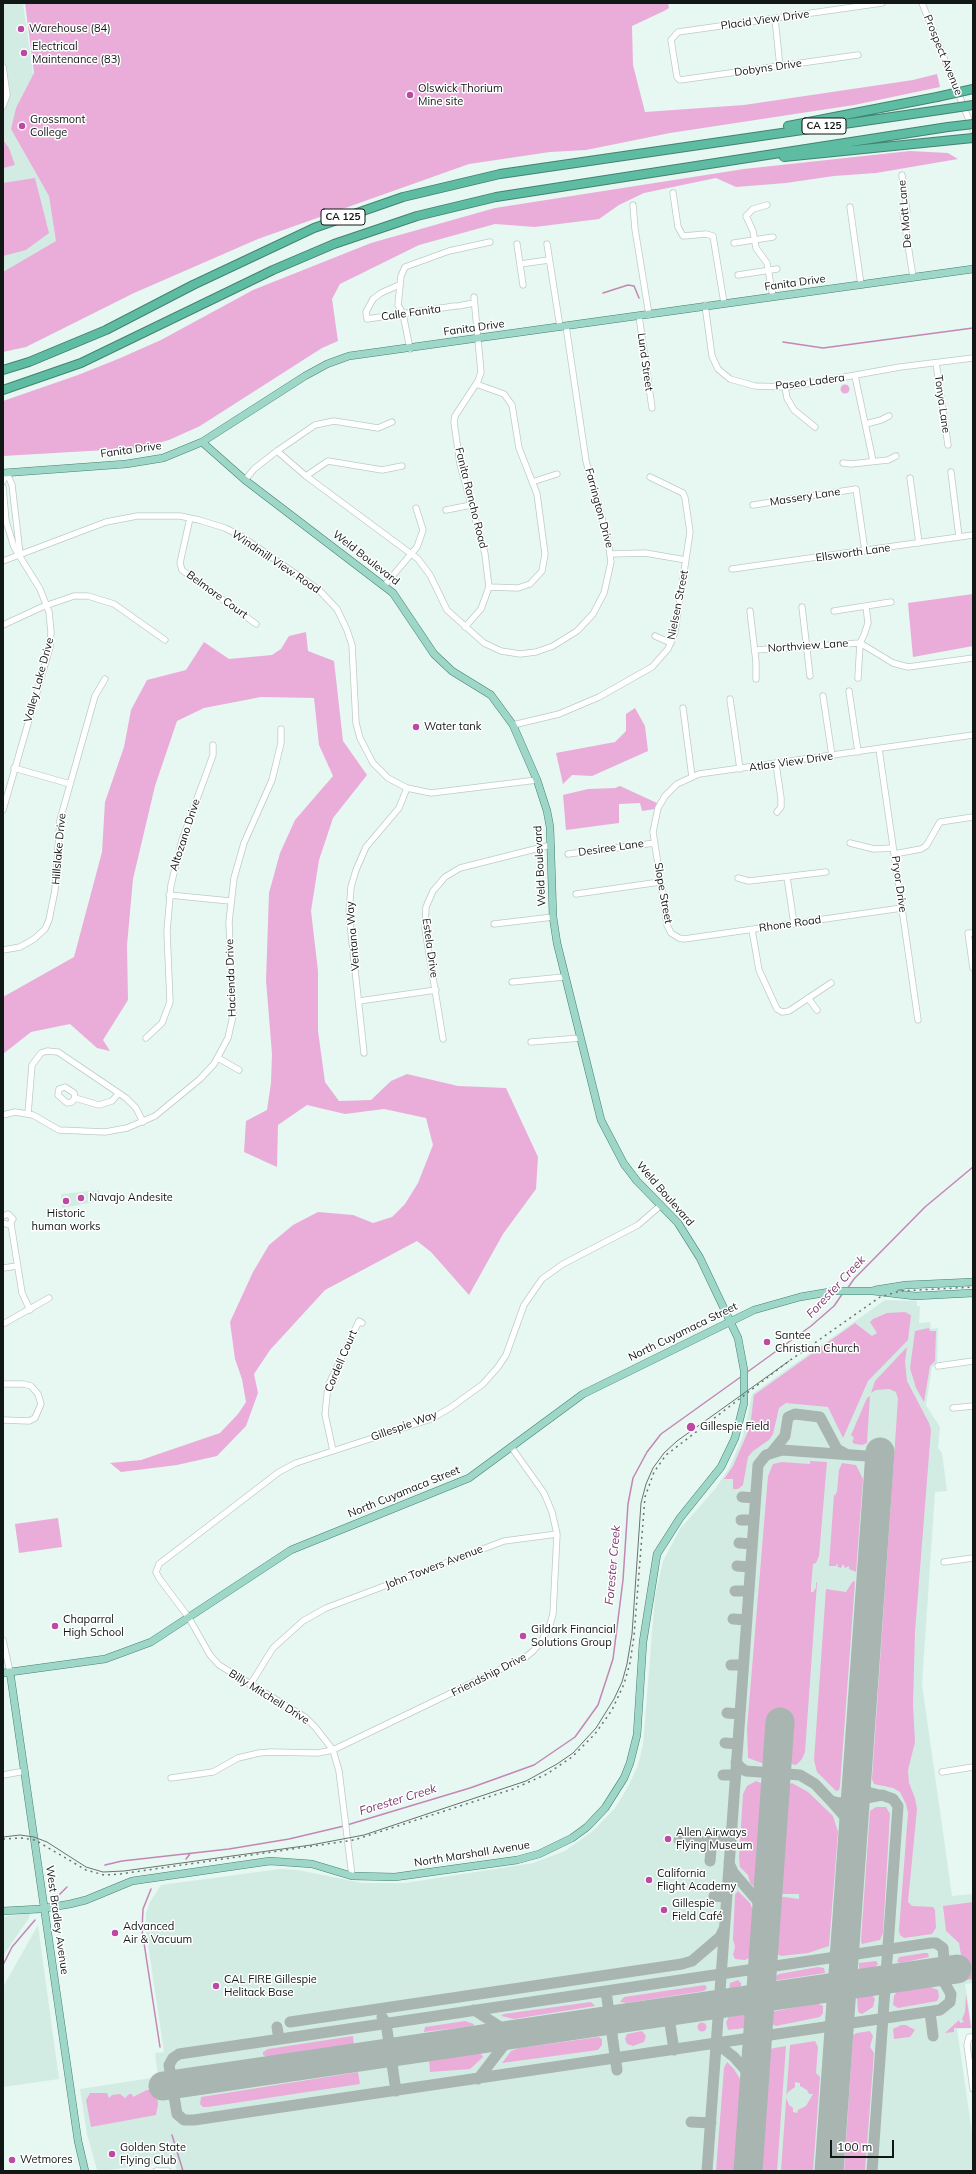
<!DOCTYPE html>
<meta charset="utf-8">
<style>
body{margin:0}
#map{position:relative;width:976px;height:2174px;overflow:hidden;background:#e7f7f2;font-family:Mulish,sans-serif}
canvas{display:block}
.frame{position:absolute;inset:0;border:4px solid #111715;pointer-events:none}
.scale{position:absolute;left:830px;top:2140px;width:64px;height:18px;box-sizing:border-box;border:2px solid #111715;border-top:0;padding-left:5px;font-size:12px;line-height:14px;white-space:nowrap;color:#111715;-webkit-text-stroke:3px #fff;paint-order:stroke}
</style>
<div id="map">
<canvas width="976" height="2174"></canvas>
<div class="frame"></div>
<div class="scale">100 m</div>
</div>
<script>
const context = document.querySelector('canvas').getContext('2d');
context.lineJoin = 'round';
function fill(path, color) {
  context.fillStyle = color;
  context.fill(path, 'evenodd');
}
function shape(rows) {
  const path = new Path2D();
  for (const r of rows) {
    if (r.length === 3) {
      path.moveTo(r[0] + r[2], r[1]);
      path.arc(r[0], r[1], r[2], 0, 2 * Math.PI);
      continue;
    }
    path.moveTo(r[0], r[1]);
    for (let i = 2; i < r.length; i += 2) path.lineTo(r[i], r[i + 1]);
  }
  return path;
}
function trace(path, color, width, dash) {
  context.strokeStyle = color;
  context.lineWidth = width;
  context.lineCap = dash ? 'butt' : 'round';
  context.setLineDash(dash || []);
  context.stroke(path);
}
function label(font, color, halo, rows, align = 'center') {
  context.font = font + ' Mulish,sans-serif';
  context.lineWidth = 3;
  context.setLineDash([]);
  context.textBaseline = 'middle';
  context.strokeStyle = halo;
  context.fillStyle = color;
  for (const [text, x, y, turn = 0] of rows) {
    context.save();
    context.translate(x, y);
    context.rotate((+turn || 0) * Math.PI / 180);
    context.textAlign = isNaN(turn) ? turn : align;
    if (halo) context.strokeText(text, 0, 0);
    context.fillText(text, 0, 0);
    context.restore();
  }
}
fill(shape([
 [3,3,23,3,58,248,3,273],
 [99,1190,100,1201,62,1208,61,1194],
 [885,1300,917,1301,917,1306,920,1306,919,1323,930,1322,931,1329,938,1328,937,1362,932,1367,926,1405,940,1427,938,1448,942,1453,947,1491,935,1492,922,1684,952,1896,973,1894,973,1983,965,1984,972,2028,957,2029,973,2139,973,2171,177,2171,174,2161,101,2171,97,2170,87,2134,80,2089,158,2077,155,2053,164,2052,146,1931,146,1914,150,1902,161,1885,280,1869,298,1870,362,1883,405,1883,533,1863,565,1851,594,1830,615,1808,628,1787,638,1765,643,1745,655,1596,663,1561,680,1529,715,1489,729,1468,743,1436,752,1394],
 [30,1913,29,1918,3,1956,3,1917],
 [38,1925,59,2079,3,2087,3,1987]
]), '#d3ece3');
fill(shape([
 [25,3,668,3,669,8,664,11,632,26,633,65,645,112,744,105,913,80,937,74,940,87,854,105,670,133,586,150,550,152,469,164,258,239,134,293,26,347,3,352,3,272,56,241,49,196,11,129,16,108,34,73],
 [3,140,9,148,15,165,3,168],
 [910,151,948,153,958,159,876,173,834,176,786,183,736,187,716,178,644,193,619,205,599,219,535,227,495,224,419,245,340,284,332,299,338,341,322,348,200,426,169,440,140,448,3,456,3,401,78,375,118,359,161,340,253,290,371,243,495,208,744,169],
 [35,178,49,233,26,250,3,256,3,183],
 [845,389,4.5],
 [973,594,973,646,913,657,908,603],
 [306,632,308,651,334,661,343,741,367,775,333,818,319,860,311,911,318,971,318,1031,325,1082,339,1101,371,1100,391,1081,407,1074,458,1086,506,1088,538,1157,536,1189,503,1234,469,1295,431,1252,417,1241,325,1290,270,1350,254,1374,258,1393,246,1426,217,1456,177,1465,121,1472,110,1463,141,1460,220,1433,238,1414,246,1402,242,1379,235,1359,230,1322,253,1272,269,1245,293,1225,318,1212,353,1215,373,1223,392,1217,405,1204,418,1183,433,1145,426,1118,384,1109,345,1114,307,1105,278,1125,277,1167,244,1152,246,1121,267,1110,271,1083,272,1054,266,980,269,893,280,853,295,820,333,776,319,745,314,698,261,697,204,708,177,721,155,786,133,879,127,945,128,1000,103,1040,110,1051,97,1048,70,1024,31,1032,3,1054,3,997,74,957,102,852,105,802,124,747,131,710,147,680,186,670,204,642,229,659,272,655,281,649,289,636],
 [635,708,645,726,648,751,592,776,572,775,563,784,556,753,615,742,626,731,626,714],
 [620,786,657,803,655,809,642,811,640,803,619,804,619,823,566,830,563,795,588,789,615,788],
 [905,1312,911,1315,908,1340,868,1381,843,1438,828,1407,786,1403,779,1408,773,1434,769,1440,753,1451,748,1457,743,1485,738,1489,733,1489,733,1479,724,1479,733,1466,750,1427,754,1395,855,1323,872,1336,877,1333,870,1322,873,1319,887,1313],
 [929,1328,930,1331,936,1331,935,1361,930,1366,924,1402,916,1388,910,1368,915,1331],
 [907,1347,905,1362,907,1381,929,1423,931,1430,915,1632,913,1705,915,1742,908,1770,909,1783,915,1798,917,1809,908,1902,912,1906,933,1907,935,1910,936,1928,932,1934,904,1938,900,1935,899,1930,908,1813,906,1804,900,1792,893,1788,874,1784,872,1779,898,1399,896,1392,889,1389,876,1390,871,1393,875,1381],
 [870,1396,867,1443,862,1445,855,1444,852,1442,854,1438,851,1435,867,1398],
 [810,1461,827,1462,819,1556,816,1563,813,1564,811,1587,811,1592,813,1592,816,1588,816,1582,817,1583,805,1752,802,1759,796,1765,787,1763,789,1721,773,1718,771,1722,768,1759,762,1763,748,1758,747,1728,768,1476,773,1464,782,1462,810,1464],
 [842,1463,856,1465,863,1479,856,1572,849,1569,849,1566,845,1568,843,1564,841,1568,838,1567,837,1563,836,1566,829,1566,834,1494,835,1496,837,1491,839,1470],
 [58,1518,62,1547,19,1553,15,1524],
 [853,1581,855,1582,840,1786,839,1790,836,1791,817,1772,814,1760,826,1589,846,1592],
 [756,1781,763,1784,764,1793,757,1890,750,1883,748,1875,740,1867,739,1857,743,1794,747,1786],
 [792,1783,808,1792,833,1816,838,1832,829,1946,808,1953,781,1956,776,1953,774,1944,777,1896,799,1899,799,1894,777,1894,784,1790,788,1785],
 [876,1807,886,1807,890,1814,883,1933,880,1940,862,1944,861,1941,870,1811],
 [738,1891,750,1903,755,1915,753,1952,751,1957,745,1960,735,1959,733,1955,735,1947,733,1939,735,1895],
 [973,1902,973,1979,965,1980,959,1943,946,1931,943,1906],
 [924,1953,928,1953,929,1957,901,1963,897,1962,899,1957],
 [876,1961,878,1964,875,1967,859,1970,859,1963],
 [818,1967,824,1968,825,1973,773,1981,774,1977,779,1974],
 [738,1980,741,1983,741,1986,729,1990,730,1983],
 [705,1985,707,1988,704,1991,627,2003,620,2002,624,1997],
 [930,1987,938,1990,939,1997,937,2001,898,2008,893,2005,894,1996,897,1991],
 [966,1994,971,2028,954,2028,954,2032,945,2033,959,2020,960,2023,964,2022,962,2019,965,2012],
 [872,1995,875,1999,873,2007,862,2014,858,2012,857,1998],
 [591,2002,595,2006,514,2019,501,2016,504,2014],
 [817,2003,823,2006,823,2013,820,2017,776,2026,769,2023,771,2012],
 [747,2014,748,2020,745,2028,728,2030,726,2022,729,2017],
 [465,2021,474,2024,473,2026,424,2032,425,2027],
 [702,2027,4.5],
 [901,2025,906,2025,915,2030,910,2037,894,2039,893,2029],
 [642,2031,646,2036,644,2042,633,2046,627,2044,625,2039,627,2034],
 [870,2031,873,2036,870,2047,874,2053,865,2171,844,2171,853,2035,857,2033],
 [353,2036,354,2045,268,2057,263,2055,263,2052,268,2049],
 [599,2037,602,2039,602,2045,598,2050,502,2063,511,2051,519,2048],
 [815,2041,818,2047,816,2073,820,2077,813,2171,781,2171,790,2045],
 [795,2082,800,2083,800,2086,807,2090,809,2094,813,2094,806,2106,798,2110,797,2113,793,2112,793,2108,789,2105,786,2097,788,2092,795,2087],
 [786,2046,777,2171,757,2171,766,2055,769,2049],
 [480,2053,483,2057,470,2069,430,2072,429,2060],
 [727,2062,734,2069,740,2079,743,2093,738,2171,716,2171,724,2068],
 [358,2072,360,2084,208,2107,203,2107,200,2104,201,2097],
 [147,2090,156,2090,158,2104,156,2115,91,2127,86,2100,90,2093,107,2093,109,2098,112,2095,120,2094,125,2098,129,2094,132,2094,133,2097]
]), '#eaadd9');
trace(shape([
 [603,293,628,285,634,286,639,298],
 [783,342,823,348,973,328],
 [847,1289,854,1279,925,1207,973,1167],
 [746,1373,811,1326,834,1306,843,1293],
 [347,1825,470,1788,534,1765,575,1737,598,1705,613,1659,623,1580,628,1504,633,1478,647,1452,661,1434,742,1376],
 [186,1859,190,1854],
 [105,1865,122,1861,229,1849,289,1839,344,1826],
 [151,1889,143,1909,142,1930,160,2047],
 [57,1897,67,1887],
 [3,1965,12,1947,35,1920],
 [172,2135,183,2171]
]), '#c387b3', 1.5);
trace(shape([
 [772,1452,785,1436,788,1417,795,1414,820,1417,837,1449,846,1454],
 [742,1497,755,1498],
 [741,1520,754,1520],
 [739,1543,752,1544],
 [737,1566,750,1567],
 [735,1591,749,1591],
 [733,1619,747,1620],
 [731,1665,743,1665],
 [727,1713,740,1714],
 [860,1739,858,1780,867,1792,879,1795],
 [725,1743,738,1744],
 [736,1762,740,1767,746,1771,800,1775,815,1784,831,1801,840,1803,882,1795,893,1799,898,1806,872,2171],
 [723,1775,736,1775],
 [831,1801,845,1817,851,1830,849,1877],
 [854,1834,857,1809,860,1803,867,1798],
 [679,1840,712,1842],
 [710,1861,712,1839,731,1841],
 [729,1863,733,1872,761,1905,764,1912,761,1966],
 [714,1896,726,1897],
 [931,1943,936,1943,943,1948,944,1960,940,1966,925,1973,944,1982,951,1994,950,2002,940,2010,194,2120,184,2120,177,2114,169,2065,173,2058,179,2054,931,1943],
 [606,1991,617,2070],
 [474,2010,505,2030,521,2033],
 [668,2011,674,2050],
 [930,2012,933,2036],
 [382,2017,386,2023,396,2091],
 [290,2022,682,1964,692,1961,720,1937,724,1929],
 [277,2027,279,2039],
 [716,2043,734,2057,754,2080],
 [478,2079,508,2040,521,2033],
 [691,2122,711,2123],
 [707,2171,758,1465,766,1455,782,1450,880,1457]
]), '#a8b5b0', 11);
trace(shape([
 [163,2086,957,1969],
 [748,2171,780,1722],
 [829,2171,880,1452]
]), '#a8b5b0', 29);
const minor = shape([
 [922,3,973,130],
 [775,19,780,67],
 [858,55,680,80,677,77,671,40,678,32,882,3],
 [3,67,7,95,3,106],
 [902,175,907,212,903,213,913,277],
 [673,193,678,227,683,236,706,234,713,236,724,303],
 [633,205,635,229,649,315],
 [767,205,753,209,746,216,753,231,756,248,767,263,773,297],
 [850,207,861,285],
 [734,243,773,237],
 [517,244,523,285],
 [547,244,560,327],
 [520,264,549,260],
 [738,275,777,269],
 [399,285,381,293,373,299,366,312,367,319,455,306],
 [705,305,712,356,718,369,730,379,755,386,785,387,806,384,900,367,973,358],
 [458,306,474,303],
 [639,316,652,408],
 [410,349,403,314,398,305,401,276,405,267,449,251,490,242],
 [936,363,948,445],
 [855,376,873,461],
 [476,384,504,394,512,405,519,448,537,494,545,554,542,571,530,584,518,588,489,587],
 [785,387,787,398,794,410,815,427],
 [866,424,881,420,889,416],
 [277,451,306,476,418,559,430,575,447,610,484,643,501,651,520,654,536,652,553,646,577,631,593,614,604,593,611,562,608,540,586,461,566,326],
 [843,463,851,464,888,460,896,456],
 [951,472,959,537],
 [7,473,12,485,20,554],
 [306,476,328,461,382,470,402,466],
 [910,478,919,543],
 [245,480,254,469,277,451,315,425,334,421,378,428,392,422],
 [3,481,7,473],
 [532,482,557,474],
 [3,487,6,521,14,547,40,589,49,612,51,632,50,647,3,810],
 [753,505,856,489,865,551],
 [446,510,471,505],
 [190,518,180,563,182,570,256,624],
 [611,554,645,553,686,560],
 [3,561,106,522,137,516,180,516,199,520,225,528,241,536,319,590,337,609,347,630,352,645,356,723,360,738,373,763,388,778,407,788,431,793,537,780],
 [732,569,973,535],
 [384,586,417,547,421,536,423,530,416,508],
 [802,607,810,676],
 [750,611,756,662,756,679],
 [834,611,891,602],
 [3,625,42,607,74,596,88,596,114,604,165,640],
 [465,627,481,609,489,587,485,554,460,464,454,422,455,416,478,381,481,372,474,297],
 [655,636,671,643],
 [755,650,860,643,893,663,908,667,973,658],
 [858,678,860,643,864,635,868,623,866,606],
 [849,691,858,752],
 [823,696,832,756],
 [730,699,740,769],
 [683,708,692,777],
 [513,725,559,714,599,697,652,667,668,649,675,632,690,532,685,498,683,493,650,477],
 [879,749,918,1020],
 [776,764,781,798,781,807,777,812],
 [14,768,70,784],
 [850,843,874,849,893,848],
 [568,854,655,843],
 [894,854,921,849,926,846,940,822,973,817],
 [787,877,794,924],
 [738,878,749,881,826,872],
 [576,894,660,882],
 [169,895,230,901],
 [902,908,684,939,679,938,671,933,667,925,657,858,653,832,658,808,665,796,677,784,699,774,973,735],
 [494,924,553,917],
 [752,930,759,970,777,1009,782,1012,789,1011,831,983],
 [973,933,968,933,973,968],
 [3,950,20,947,34,939,45,929,49,920,55,890,60,820,95,696,105,679],
 [512,982,564,977],
 [808,998,817,1010],
 [359,1001,436,990],
 [146,1038,162,1023,170,1002,167,931,171,885,182,840,213,755,213,745],
 [443,1039,425,929,426,907,433,891,445,877,460,868,551,845],
 [531,1042,580,1038],
 [364,1053,349,914,351,887,356,870,366,847,399,808,407,788],
 [218,1058,239,1070],
 [75,1098,72,1102,67,1103,58,1095,59,1089,65,1087,74,1093,75,1098,99,1105,112,1101,119,1093],
 [28,1114,32,1065,41,1053,47,1051,58,1052,126,1098,136,1108,143,1122],
 [3,1115,15,1112,33,1115,59,1130,105,1132,127,1128,155,1116,200,1079,214,1064,228,1038,233,1016,229,922,234,878,244,843,272,780,281,743,281,729],
 [3,1216,8,1214,13,1219,9,1225,3,1223],
 [11,1224,22,1293,30,1310],
 [3,1268,17,1266],
 [3,1324,49,1298],
 [938,1366,973,1361],
 [3,1384,24,1384,31,1386,38,1394,41,1404,35,1418,29,1421,3,1420],
 [953,1408,973,1406],
 [333,1451,325,1414,328,1386,359,1321,362,1323],
 [944,1562,973,1558],
 [3,1640,10,1672],
 [250,1685,273,1648,303,1621,326,1608,504,1541,557,1534],
 [942,1772,973,1767],
 [3,1775,25,1771],
 [171,1778,213,1772,238,1758,259,1753,271,1752,318,1753,333,1750,526,1657,533,1651,540,1643,549,1628,553,1614,557,1534,552,1512,544,1493,512,1448],
 [352,1876,339,1771,333,1750,315,1727,305,1717,219,1665,210,1655,189,1618,159,1578,156,1572,159,1564,279,1472,296,1463,431,1419,450,1408,483,1384,498,1367,506,1355,524,1305,542,1279,563,1264,638,1225,661,1205],
 [973,2037,969,2037,967,2045,973,2089],
 [156,2171,168,2171]
]);
const major = shape([
 [3,473,126,464,163,458,202,442,305,376,327,364,349,356,973,269],
 [875,1290,906,1285,973,1282],
 [10,1672,78,2141,85,2171],
 [3,1673,105,1659,151,1642,291,1550,469,1478,583,1394,754,1310,800,1297,835,1291,873,1291,915,1296,973,1293],
 [3,1911,40,1909,70,1904,86,1900,132,1881,270,1861,312,1864,352,1876,395,1877,517,1860,539,1854,572,1838,587,1827,605,1808,624,1778,630,1763,637,1735,643,1642,657,1554,680,1518,721,1467,735,1438,744,1403,744,1370,738,1338,700,1258,678,1223,637,1181,624,1164,601,1120,557,943,553,917,550,827,547,811,537,780,513,725,491,695,452,671,434,654,393,593,245,480,202,442]
]);
const highway = shape([
 [788,126,937,97],
 [784,157,973,138],
 [3,370,29,362,106,330,193,285,314,228,403,197,500,174,940,110],
 [3,390,81,363,273,270,334,244,417,216,496,197,948,127]
]);
trace(minor, '#bcccc7', 7);
trace(major, '#438271', 8);
trace(highway, '#438271', 10);
trace(minor, '#fff', 5.5);
trace(major, '#9ed7c7', 7);
trace(highway, '#5ebca2', 8);
trace(shape([
 [3,1837,20,1835,34,1837,47,1842,86,1867,103,1872,124,1871,311,1845,364,1835,526,1781,557,1764,573,1753,596,1728,614,1699,622,1682,627,1664,632,1634,641,1503,646,1484,653,1468,664,1453,677,1441,789,1361]
]), '#69736f', 1);
trace(shape([
 [3,1839,21,1838,35,1840,86,1870,104,1875,120,1874,354,1840,513,1789,547,1774,572,1757,595,1734,612,1710,624,1684,630,1663,634,1636,645,1497,654,1472,666,1455,789,1361,880,1297,900,1291,973,1287]
]), '#69736f', 1.5, [2, 4]);
const highwayBridge = shape([
 [937,97,973,89],
 [940,110,973,105],
 [948,127,973,124]
]);
trace(highwayBridge, '#438271', 10, []);
trace(highwayBridge, '#5ebca2', 8);
for (const [x, y, r, color] of [
 [21,29,4,"#bc49a3"],
 [24,53,4,"#bc49a3"],
 [410,95,4,"#bc49a3"],
 [22,126,4,"#bc49a3"],
 [416,727,4,"#bc49a3"],
 [81,1198,4,"#bc49a3"],
 [66,1201,4,"#bc49a3"],
 [767,1342,4,"#bc49a3"],
 [691,1427,5,"#bc49a3"],
 [55,1626,4,"#bc49a3"],
 [523,1636,4,"#bc49a3"],
 [668,1839,4,"#bc49a3"],
 [649,1880,4,"#bc49a3"],
 [664,1910,4,"#bc49a3"],
 [115,1933,4,"#bc49a3"],
 [216,1986,4,"#bc49a3"],
 [112,2154,4,"#bc49a3"],
 [12,2160,4,"#bc49a3"]
]) {
  const dot = new Path2D();
  dot.arc(x, y, r, 0, 2 * Math.PI);
  context.fillStyle = color;
  context.fill(dot);
  trace(dot, '#fff', 1.5);
}
for (const [x, y, w] of [
 [824,126,44],
 [343,217,44]
]) {
  const box = new Path2D();
  box.roundRect(x - w / 2, y - 8, w, 16, 3);
  context.fillStyle = '#fff';
  context.fill(box);
  trace(box, '#111715', 1);
}
label('bold 10px', '#111715', null, [
 ["CA 125",824,126],
 ["CA 125",343,217]
]);
label('11px', '#111715', '#fff', [
 ["Placid View Drive",765,20,-8],
 ["Prospect Avenue",943,55,68],
 ["Dobyns Drive",768,68,-8],
 ["De Mott Lane",905,214,-95],
 ["Fanita Drive",795,283,-8],
 ["Calle Fanita",411,313,-8],
 ["Fanita Drive",474,328,-8],
 ["Lund Street",645,362,82],
 ["Paseo Ladera",810,382,-7],
 ["Tonya Lane",942,404,82],
 ["Fanita Drive",131,450,-8],
 ["Massery Lane",805,497,-9],
 ["Fanita Rancho Road",471,498,76],
 ["Farrington Drive",599,508,75],
 ["Ellsworth Lane",853,553,-8],
 ["Weld Boulevard",366,558,38],
 ["Windmill View Road",276,562,34],
 ["Belmore Court",217,595,36],
 ["Nielsen Street",678,605,-79],
 ["Northview Lane",808,646,-4],
 ["Valley Lake Drive",39,680,-75],
 ["Atlas View Drive",791,762,-8],
 ["Altozano Drive",185,835,-72],
 ["Desiree Lane",611,848,-8],
 ["Hillslake Drive",59,849,-85],
 ["Weld Boulevard",540,866,-93],
 ["Pryor Drive",899,884,82],
 ["Slope Street",663,893,80],
 ["Rhone Road",790,924,-8],
 ["Ventana Way",353,936,-95],
 ["Estela Drive",430,948,82],
 ["Hacienda Drive",231,978,-92],
 ["Weld Boulevard",665,1194,49],
 ["North Cuyamaca Street",683,1332,-26],
 ["Cordell Court",341,1361,-67],
 ["Gillespie Way",404,1426,-20],
 ["North Cuyamaca Street",404,1492,-22],
 ["John Towers Avenue",434,1567,-21],
 ["Friendship Drive",489,1675,-27],
 ["Billy Mitchell Drive",269,1697,32],
 ["North Marshall Avenue",472,1854,-9],
 ["West Bradley Avenue",57,1920,82]
]);
label('11px', '#111715', '#fff', [
 ["Warehouse (84)",29,29],
 ["Electrical",32,47],
 ["Maintenance (83)",32,60],
 ["Olswick Thorium",418,89],
 ["Mine site",418,102],
 ["Grossmont",30,120],
 ["College",30,133],
 ["Water tank",424,727],
 ["Navajo Andesite",89,1198],
 ["Historic",66,1214,"center"],
 ["human works",66,1227,"center"],
 ["Santee",775,1336],
 ["Christian Church",775,1349],
 ["Gillespie Field",700,1427],
 ["Chaparral",63,1620],
 ["High School",63,1633],
 ["Gildark Financial",531,1630],
 ["Solutions Group",531,1643],
 ["Allen Airways",676,1833],
 ["Flying Museum",676,1846],
 ["California",657,1874],
 ["Flight Academy",657,1887],
 ["Gillespie",672,1904],
 ["Field Café",672,1917],
 ["Advanced",123,1927],
 ["Air & Vacuum",123,1940],
 ["CAL FIRE Gillespie",224,1980],
 ["Helitack Base",224,1993],
 ["Golden State",120,2148],
 ["Flying Club",120,2161],
 ["Wetmores",20,2160]
], 'left');
label('italic 12px', '#7f366e', '#fff', [
 ["Forester Creek",836,1287,-47],
 ["Forester Creek",613,1565,-85],
 ["Forester Creek",398,1800,-17]
]);
</script>
